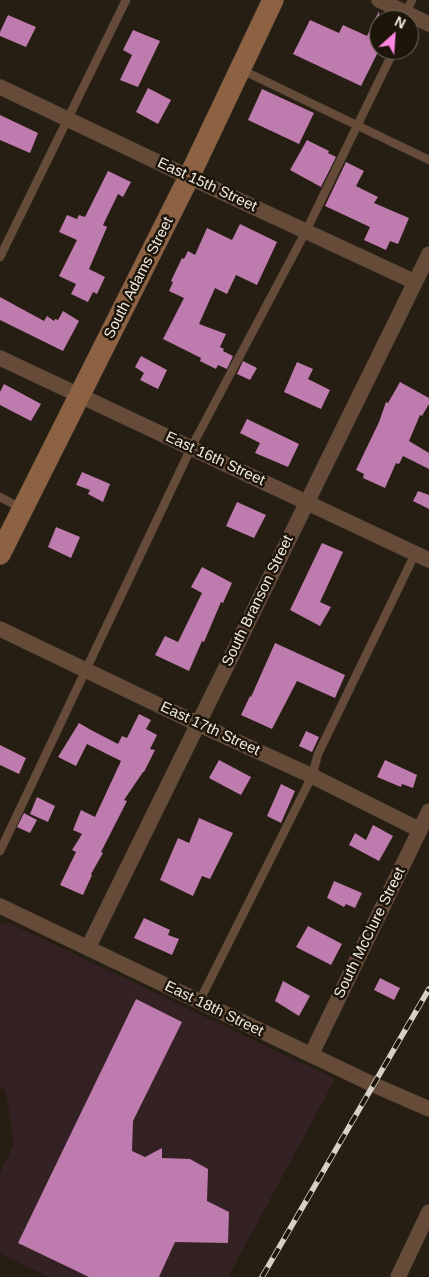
<!DOCTYPE html>
<style>
body{margin:0}
#map{position:relative;width:429px;height:1277px;overflow:hidden;background:#271e13;font-family:Arial,sans-serif}
canvas{display:block}
.north{position:absolute;left:369px;top:10px;width:50px;height:50px;box-sizing:border-box;background:#1e150a;border:1px solid #726a60;border-radius:50%;rotate:26deg;font-size:14px;font-weight:700;line-height:20px;text-align:center;color:#f0eae2}
.north::after{content:'';display:block;margin:auto;width:18px;height:22px;background:#fd86e1;clip-path:polygon(50% 0,100% 100%,50% 72%,0 100%)}
</style>
<div id="map">
<canvas width="429" height="1277"></canvas>
<div class="north">N</div>
</div>
<script>
const context = document.querySelector('canvas').getContext('2d');
context.lineJoin = 'round';
function fill(path, color) {
  context.fillStyle = color;
  context.fill(path, 'evenodd');
}
function shape(rows) {
  const path = new Path2D();
  for (const r of rows) {
    path.moveTo(r[0], r[1]);
    for (let i = 2; i < r.length; i += 2) path.lineTo(r[i], r[i + 1]);
  }
  return path;
}
function trace(path, color, width, dash) {
  context.strokeStyle = color;
  context.lineWidth = width;
  context.lineCap = dash ? 'butt' : 'round';
  context.setLineDash(dash || []);
  context.stroke(path);
}
function label(font, color, halo, rows, align = 'center') {
  context.font = font + ' Arial,sans-serif';
  context.lineWidth = 5;
  context.setLineDash([]);
  context.textBaseline = 'middle';
  context.strokeStyle = halo;
  context.fillStyle = color;
  for (const [text, x, y, turn = 0] of rows) {
    context.save();
    context.translate(x, y);
    context.rotate((+turn || 0) * Math.PI / 180);
    context.textAlign = isNaN(turn) ? turn : align;
    if (halo) context.strokeText(text, 0, 0);
    context.fillText(text, 0, 0);
    context.restore();
  }
}
fill(shape([
 [9,923,335,1079,228,1277,49,1277,0,1253,0,1173,14,1145,6,1091,0,1087,0,925]
]), '#342124');
fill(shape([
 [379,11,379,50,361,86,293,54,310,20,339,33,343,25,367,36],
 [8,15,36,27,26,47,0,36,0,32],
 [133,30,160,41,138,87,120,80,132,55,123,50],
 [148,88,171,100,158,124,136,112],
 [262,89,314,113,299,144,248,120],
 [0,115,38,133,30,153,0,140],
 [307,140,329,151,328,153,336,157,321,187,290,170],
 [346,162,364,171,356,186,378,197,374,203,409,218,398,244,390,241,386,250,364,240,370,227,325,206],
 [108,171,131,182,123,197,118,194,103,225,107,227,89,269,105,277,97,294,93,292,88,302,71,294,76,284,59,276,77,240,59,232,67,215,77,219,79,215,85,217],
 [240,224,277,242,257,285,236,275,227,294,215,288,199,324,226,334,220,347,224,349,223,351,233,356,227,369,218,365,216,369,200,361,201,358,163,339,184,298,169,291,173,282,171,281,182,258,184,259,188,251,195,255,207,228,232,240],
 [0,297,44,321,47,316,54,321,55,319,58,320,63,311,79,321,63,351,0,320],
 [141,356,167,370,158,389,140,380,144,373,135,367],
 [243,361,257,368,250,380,237,374],
 [297,362,313,369,308,379,330,390,321,409,284,392],
 [400,382,429,398,429,404,422,416,420,415,409,441,429,453,429,469,403,456,399,464,396,463,385,488,363,478,364,474,356,470,379,422,386,402,388,403],
 [4,384,41,404,31,421,0,405,0,392],
 [247,419,299,444,288,467,255,453,260,443,240,433],
 [82,472,110,484,103,502,88,494,90,490,76,485],
 [418,491,429,495,429,509,413,501],
 [237,502,266,515,254,538,226,526],
 [56,527,80,537,71,558,48,547],
 [322,543,343,552,320,602,331,607,320,626,290,610],
 [202,567,232,583,223,603,221,602,204,642,202,641,189,671,155,655,165,636,178,642,202,593,191,587],
 [275,643,345,675,335,698,297,681,272,729,241,715,250,696,251,697],
 [139,714,151,720,146,729,157,735,150,749,155,750,144,772,143,772,124,800,127,801,101,852,103,853,91,874,92,875,83,895,60,885,76,852,72,850,82,834,73,830,81,810,95,817,121,761,87,744,76,766,58,757,79,723,91,730,118,744,122,736,127,738],
 [306,731,319,737,312,752,299,746],
 [0,745,26,758,19,774,0,765],
 [219,760,251,777,241,795,209,778],
 [385,760,417,775,413,788,402,784,401,787,377,777],
 [281,784,295,791,281,823,267,816],
 [37,797,55,806,48,822,30,814],
 [24,813,37,820,30,833,17,827],
 [199,818,233,833,210,879,202,876,193,896,160,880,178,838,189,843],
 [373,825,393,836,379,861,349,845,355,833,366,840],
 [334,881,362,893,355,908,346,904,344,907,327,898],
 [144,918,170,930,168,935,179,939,172,955,134,938],
 [308,926,342,944,331,965,296,947],
 [380,978,400,988,394,1000,374,990],
 [283,981,310,996,299,1016,275,1001],
 [136,999,182,1022,133,1121,132,1151,145,1157,162,1148,162,1158,190,1159,208,1169,207,1201,229,1212,228,1243,175,1242,159,1277,89,1277,18,1243]
]), '#be7bad');
const service = shape([
 [406,13,412,0],
 [242,70,429,160],
 [0,257,126,0],
 [0,497,21,508],
 [0,851,191,448,306,231,394,50],
 [199,1002,312,776,318,754,415,554]
]);
const minor = shape([
 [379,0,429,24],
 [0,87,189,177,415,282],
 [0,358,429,560],
 [0,629,198,724,312,776,420,830],
 [0,906,374,1085,429,1109],
 [88,948,429,254],
 [311,1055,429,811],
 [398,1277,429,1212]
]);
const secondary = shape([
 [0,554,189,177,273,0]
]);
trace(service, '#433b30', 9);
trace(minor, '#433b30', 16);
trace(secondary, '#433b30', 22);
trace(service, '#664b38', 8);
trace(minor, '#664b38', 15);
trace(secondary, '#8d6243', 21);
const rail = shape([
 [262,1277,429,989]
]);
trace(rail, '#d6d0c7', 5.5);
trace(rail, '#1e150a', 4, [11]);
label('15px', '#f0eae2', '#1e150a', [
 ["East 15th Street",207,185,25],
 ["South Adams Street",139,278,-63],
 ["East 16th Street",215,459,25],
 ["South Branson Street",258,601,-64],
 ["East 17th Street",210,729,25],
 ["South McClure Street",370,933,-64],
 ["East 18th Street",214,1009,26]
]);
</script>
